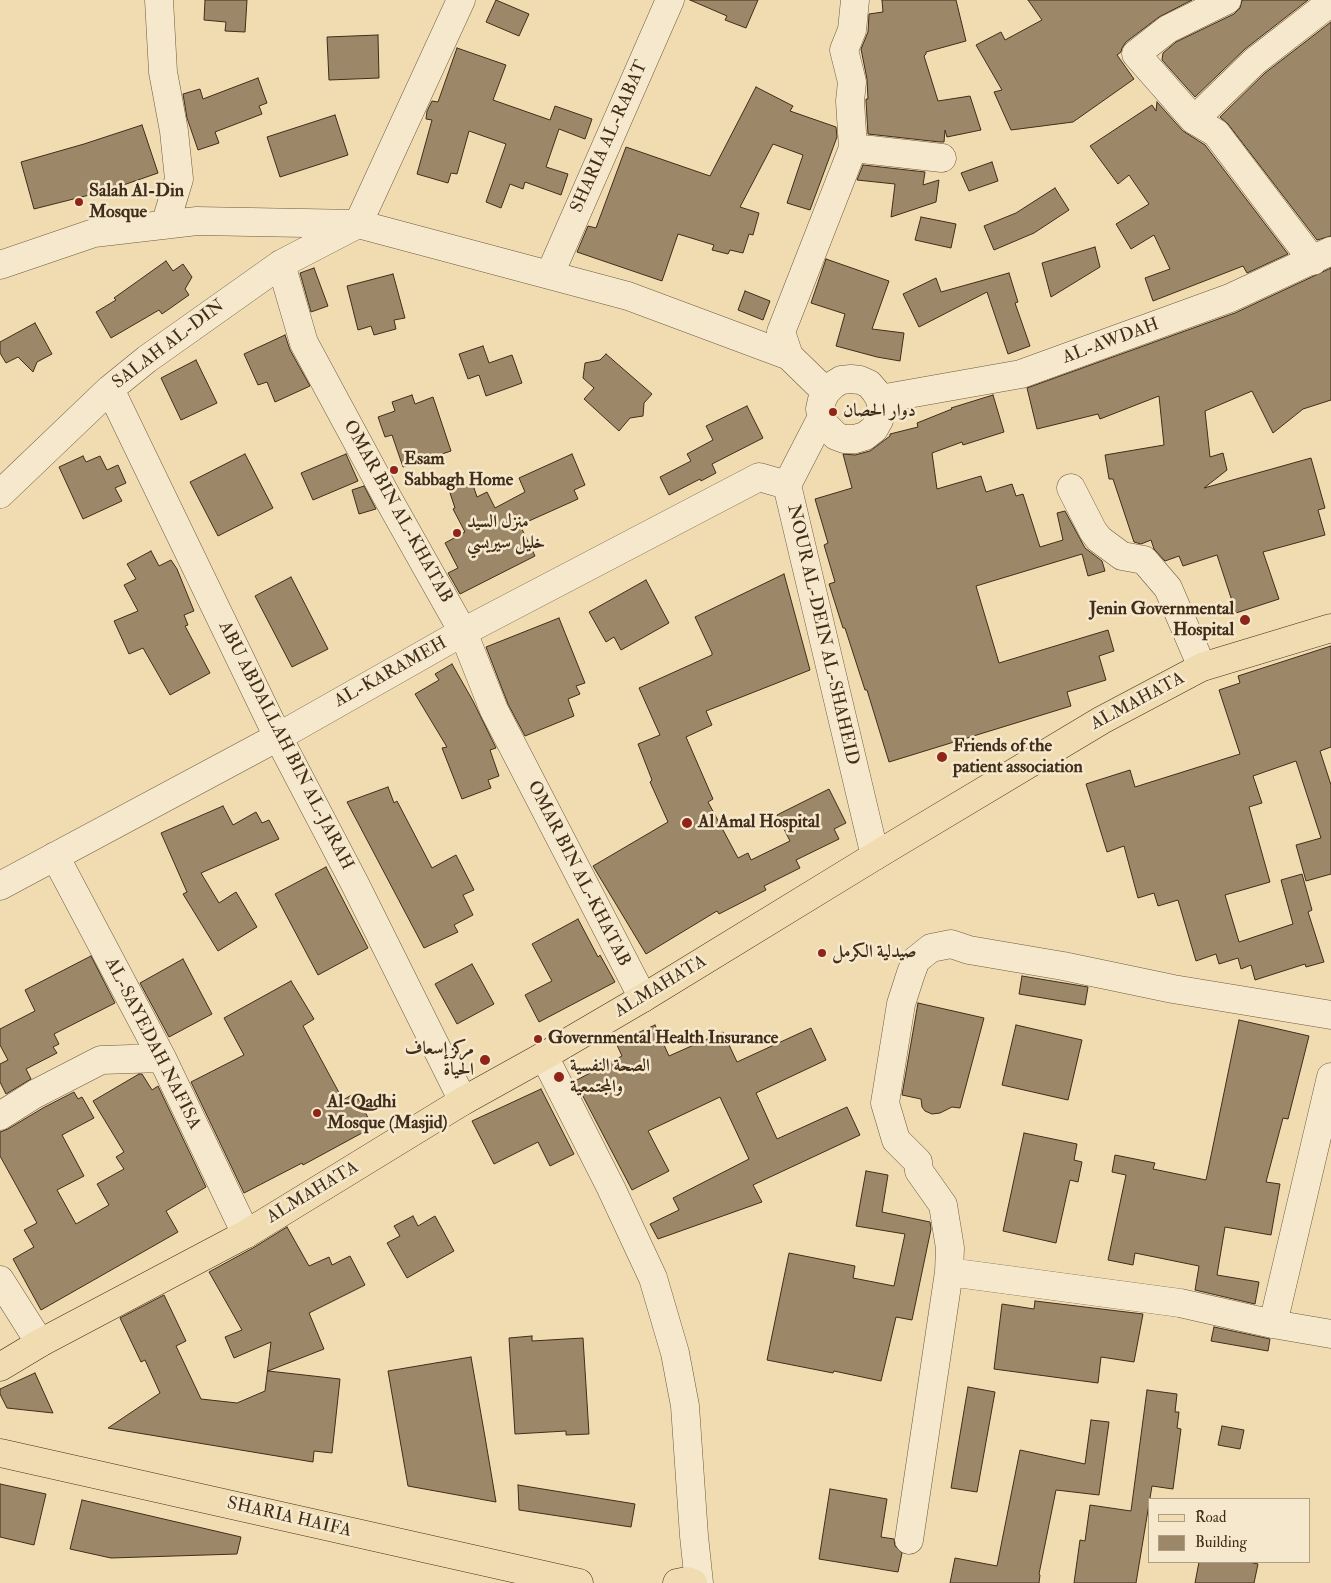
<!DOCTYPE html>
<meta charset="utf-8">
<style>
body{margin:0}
#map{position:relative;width:1331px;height:1583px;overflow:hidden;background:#f0dcb0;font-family:"IM FELL Double Pica",serif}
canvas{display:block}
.legend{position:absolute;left:1148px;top:1498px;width:162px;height:65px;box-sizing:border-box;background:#f5e8cc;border:1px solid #ad9d84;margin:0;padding:6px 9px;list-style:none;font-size:15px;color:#412d19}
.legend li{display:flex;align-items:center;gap:10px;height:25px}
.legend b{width:25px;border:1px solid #ad9d84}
</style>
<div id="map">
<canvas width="1331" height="1583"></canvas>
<ul class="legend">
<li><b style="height:6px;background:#f0dcb0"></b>Road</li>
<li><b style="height:14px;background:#9c8868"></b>Building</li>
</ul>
</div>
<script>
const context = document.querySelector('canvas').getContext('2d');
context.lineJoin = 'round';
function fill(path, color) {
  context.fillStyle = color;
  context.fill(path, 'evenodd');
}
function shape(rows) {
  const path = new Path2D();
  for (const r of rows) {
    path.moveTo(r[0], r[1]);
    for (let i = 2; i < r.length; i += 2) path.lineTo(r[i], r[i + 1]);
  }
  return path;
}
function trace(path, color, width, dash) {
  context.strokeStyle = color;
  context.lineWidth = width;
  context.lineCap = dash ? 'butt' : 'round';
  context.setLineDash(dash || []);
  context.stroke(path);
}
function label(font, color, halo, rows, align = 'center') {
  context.font = font + ' "IM FELL Double Pica",Amiri,serif';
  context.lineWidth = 5;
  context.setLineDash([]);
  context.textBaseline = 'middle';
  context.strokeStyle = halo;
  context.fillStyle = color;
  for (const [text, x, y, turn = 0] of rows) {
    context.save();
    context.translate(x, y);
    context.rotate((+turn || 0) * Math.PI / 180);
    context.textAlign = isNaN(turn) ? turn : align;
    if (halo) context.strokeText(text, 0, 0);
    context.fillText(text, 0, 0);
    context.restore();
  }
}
const building = shape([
 [205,0,247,0,245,32,225,31,226,22,204,20,205,0],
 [496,0,529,14,519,36,486,22,496,0],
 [690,0,758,0,746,28,725,20,727,16,690,0],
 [882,0,956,0,966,41,926,52,926,54,924,56,938,101,970,96,981,130,947,137,945,130,944,142,940,142,868,134,866,101,866,99,868,99,867,79,861,49,868,32,869,14,883,12,882,0],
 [1028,0,1192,0,1159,17,1126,42,1122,48,1121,52,1117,55,1134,79,1073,122,1011,130,994,92,1002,90,976,45,1001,32,1005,40,1042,20,1028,0],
 [1242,0,1308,0,1245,49,1195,97,1162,60,1163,53,1176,42,1234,14,1240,8,1242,0],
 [1331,22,1331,236,1317,240,1228,124,1220,117,1265,73,1331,22],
 [378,35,379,78,329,80,327,37,378,35],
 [457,48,506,65,493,100,550,120,555,106,592,119,585,139,559,129,546,167,568,174,561,195,525,182,523,189,510,184,501,208,486,202,506,144,469,131,457,174,451,173,448,183,417,174,432,120,426,119,427,111,432,101,438,102,457,48],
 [258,78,267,103,259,106,262,114,215,132,219,143,198,150,187,118,183,94,200,89,203,99,258,78],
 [756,87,793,106,790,111,836,127,837,137,810,210,787,203,803,155,773,144,740,207,759,213,753,235,749,234,743,253,730,250,728,254,712,250,714,245,678,234,662,281,577,252,588,226,596,228,626,147,710,176,756,87],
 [1157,102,1183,131,1205,145,1288,254,1247,273,1243,266,1153,301,1145,278,1170,269,1154,235,1131,249,1116,224,1149,204,1129,175,1118,184,1090,146,1152,105,1156,111,1157,102],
 [335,115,348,155,280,177,267,137,335,115],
 [142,125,158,173,109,190,34,209,21,162,84,144,142,125],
 [992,162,998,181,969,191,961,173,992,162],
 [863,165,925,172,923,185,939,180,936,202,891,217,895,184,857,180,863,165],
 [1055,188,1069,210,1034,233,994,250,984,226,1016,213,1055,188],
 [921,217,956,224,951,248,915,240,921,217],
 [1095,247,1100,267,1051,297,1042,263,1095,247],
 [826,259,889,281,872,329,904,333,900,361,877,357,836,346,845,314,811,303,826,259],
 [166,261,173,271,183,264,192,277,185,289,189,295,162,314,159,310,111,338,96,312,116,300,114,298,166,261],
 [314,268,328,306,311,312,300,273,314,268],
 [1331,268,1331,400,1303,409,1273,433,1252,391,1205,411,1210,457,1223,453,1227,470,1204,488,1311,458,1325,508,1318,510,1325,535,1263,552,1279,599,1236,613,1217,555,1183,566,1179,556,1165,561,1154,549,1151,540,1141,544,1134,542,1113,479,1109,479,1105,455,1164,445,1159,396,1100,419,1098,414,1037,429,1027,388,1235,313,1331,268],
 [1009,273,1018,302,1015,303,1030,346,1008,354,987,292,919,327,903,294,936,278,941,292,1009,273],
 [393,274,405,318,394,320,396,329,374,335,371,326,358,330,347,286,393,274],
 [745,291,770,301,763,320,738,310,745,291],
 [35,323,52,354,37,362,33,372,18,357,6,363,0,353,0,342,35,323],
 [285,335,290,350,310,386,275,402,267,382,258,385,244,354,285,335],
 [483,346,489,363,512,355,522,383,486,396,479,375,468,379,459,354,483,346],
 [606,354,652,394,644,403,643,416,630,418,619,431,584,399,594,388,583,378,585,363,600,360,606,354],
 [196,360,217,403,181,420,161,378,196,360],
 [412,395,415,404,433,397,451,451,403,467,392,435,385,437,378,417,395,411,392,402,412,395],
 [993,395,1004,432,963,445,962,442,932,453,937,489,981,476,986,492,1012,484,1016,496,1023,494,1040,547,1063,540,1057,513,1065,511,1085,548,1102,561,1105,571,1088,576,1082,554,976,586,999,663,1108,630,1114,651,1099,656,1106,680,1067,692,1071,706,889,762,867,690,865,690,845,628,843,628,829,584,835,582,824,545,828,543,815,499,852,488,843,454,855,455,870,451,890,436,890,434,918,427,917,423,952,409,951,408,993,395],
 [747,406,763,438,712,464,716,473,701,481,700,479,669,495,660,477,691,461,687,454,713,440,706,426,747,406],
 [245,454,273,508,218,536,190,482,245,454],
 [346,454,358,481,313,500,301,473,346,454],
 [572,454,585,485,574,490,578,499,520,525,535,556,460,594,448,573,458,568,445,543,465,532,453,509,455,508,449,490,472,482,477,497,487,492,495,508,525,492,519,478,572,454],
 [83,456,86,462,100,456,107,470,118,465,126,483,115,488,122,501,83,519,59,467,83,456],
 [364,486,376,509,359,514,352,490,364,486],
 [151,551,159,566,171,560,177,569,194,611,184,615,188,625,185,626,210,673,170,695,143,648,129,654,114,621,138,611,124,585,136,579,127,564,151,551],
 [784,574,810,670,706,711,712,725,686,737,713,799,708,802,738,858,748,853,751,860,790,841,777,815,829,789,846,823,834,829,839,839,796,860,800,868,764,886,766,890,719,914,717,911,646,954,593,866,668,822,650,782,652,780,638,744,660,735,639,688,712,655,712,653,695,617,784,574],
 [291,577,328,649,292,667,255,596,291,577],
 [646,580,669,623,621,650,614,637,606,642,589,612,646,580],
 [559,618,585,683,576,686,580,694,568,699,574,716,525,736,508,704,486,647,559,618],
 [1331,646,1331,747,1320,751,1331,785,1331,874,1306,881,1296,845,1321,838,1296,761,1253,776,1262,803,1249,807,1270,882,1225,895,1239,942,1293,924,1281,880,1302,874,1312,910,1308,912,1324,962,1306,967,1305,964,1255,980,1251,965,1241,969,1238,958,1219,964,1216,954,1196,961,1178,900,1158,906,1154,893,1138,898,1124,846,1107,852,1086,784,1130,770,1135,787,1240,754,1219,690,1240,683,1238,676,1331,646],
 [452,664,473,701,496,748,490,750,499,776,488,780,491,788,462,799,442,748,447,747,415,694,439,680,435,674,452,664],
 [388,787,394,803,397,801,432,868,456,855,474,890,463,895,473,915,454,925,458,932,424,948,347,802,388,787],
 [223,806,233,825,256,812,262,823,269,820,279,839,201,873,219,903,236,892,257,927,218,951,183,894,187,892,161,833,223,806],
 [326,867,368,948,318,975,275,894,326,867],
 [578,919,598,957,600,955,615,982,539,1022,525,995,552,981,532,944,578,919],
 [91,956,115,1003,54,1034,59,1044,53,1047,57,1053,26,1069,31,1079,6,1094,0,1082,0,1064,8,1060,0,1045,0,1029,35,1011,25,990,91,956],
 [183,959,212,1014,169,1037,140,983,183,959],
 [472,964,494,1004,457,1024,435,984,472,964],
 [1022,976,1088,987,1085,1005,1019,994,1022,976],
 [291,981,314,1019,303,1026,343,1100,355,1093,373,1127,303,1165,302,1163,244,1193,191,1082,244,1055,224,1018,291,981],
 [918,1003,984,1018,960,1108,952,1107,940,1113,932,1114,925,1111,922,1107,921,1099,902,1095,918,1003],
 [1239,1020,1309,1036,1288,1119,1283,1118,1266,1182,1280,1184,1271,1235,1225,1227,1217,1275,1259,1282,1255,1304,1195,1290,1199,1266,1135,1253,1133,1265,1108,1260,1126,1175,1112,1172,1115,1155,1155,1163,1153,1169,1206,1180,1239,1020],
 [655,1025,669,1056,723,1032,737,1062,811,1028,826,1060,756,1093,777,1139,847,1107,860,1135,753,1185,762,1202,658,1239,650,1224,679,1210,673,1198,749,1159,720,1097,648,1131,669,1171,632,1190,575,1081,622,1056,616,1043,655,1025],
 [1016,1025,1082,1040,1068,1100,1002,1085,1016,1025],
 [139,1074,142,1074,152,1090,158,1086,206,1187,166,1211,178,1232,41,1310,13,1259,34,1247,24,1230,37,1223,0,1156,0,1132,8,1129,43,1108,74,1092,78,1099,82,1097,94,1118,62,1135,84,1176,57,1190,76,1224,109,1205,97,1184,124,1169,116,1157,124,1152,93,1101,139,1074],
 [541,1089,574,1154,550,1166,538,1142,494,1164,472,1121,541,1089],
 [1024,1133,1077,1144,1074,1160,1082,1162,1078,1182,1070,1180,1056,1243,1003,1231,1024,1133],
 [866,1171,888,1175,882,1212,930,1222,931,1229,912,1320,896,1317,881,1381,834,1371,833,1373,767,1360,789,1253,855,1266,853,1278,894,1286,905,1234,856,1226,866,1171],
 [413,1216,418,1226,435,1216,454,1251,407,1278,387,1243,400,1236,394,1226,413,1216],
 [287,1227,309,1266,329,1257,332,1265,350,1256,365,1285,309,1313,324,1349,268,1371,340,1379,332,1453,314,1451,313,1462,108,1428,160,1393,145,1360,141,1362,120,1318,164,1295,186,1341,176,1346,201,1399,237,1403,265,1391,271,1342,234,1358,225,1337,242,1330,209,1272,253,1248,287,1227],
 [1035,1301,1143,1314,1134,1362,1101,1357,1098,1383,994,1369,1002,1304,1034,1309,1035,1301],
 [1214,1327,1270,1339,1268,1351,1211,1341,1214,1327],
 [532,1336,532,1341,583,1338,589,1434,566,1435,566,1431,515,1434,509,1338,532,1336],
 [471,1357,485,1437,496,1502,408,1486,388,1371,471,1357],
 [35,1373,53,1413,7,1408,0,1394,0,1389,35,1373],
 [968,1387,995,1392,977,1492,951,1488,968,1387],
 [1147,1390,1177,1394,1175,1412,1179,1412,1177,1428,1181,1429,1173,1489,1152,1486,1136,1583,1074,1583,1080,1540,1085,1541,1090,1505,1131,1511,1147,1390],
 [1091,1420,1109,1422,1099,1495,1056,1490,1039,1574,1040,1575,1039,1583,950,1583,955,1558,997,1566,1020,1450,1085,1464,1091,1420],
 [1222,1426,1244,1430,1240,1449,1218,1445,1222,1426],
 [0,1484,46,1494,34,1545,0,1537,0,1484],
 [518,1485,635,1504,631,1527,519,1510,518,1485],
 [830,1489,887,1499,881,1537,894,1539,895,1546,902,1553,898,1572,819,1559,830,1489],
 [82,1500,241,1537,237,1554,111,1558,70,1549,82,1500],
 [1199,1562,1249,1562,1258,1564,1254,1583,1195,1583,1199,1562]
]);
fill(building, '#9c8868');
trace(building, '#412d19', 1);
const minor = shape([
 [159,0,163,72,174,131,179,179,165,225],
 [1227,0,1168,29,1136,54,1194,120,1216,133,1313,261],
 [1194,120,1255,61,1331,2],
 [853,148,942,158],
 [281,264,304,343,386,495,463,632,494,710,643,998],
 [0,265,94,233,197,221,358,224,628,296,789,356,826,392],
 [550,274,670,0],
 [789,356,781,332,853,148,850,101,852,82,844,50,852,30,855,0],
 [110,389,278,737,355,884,463,1101],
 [880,399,1021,374,1230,298,1331,251],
 [787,485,875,856],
 [787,485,822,417,820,409,822,400,826,392,833,385,841,380,851,379,860,380,869,384,875,391,880,399,882,410,879,420,874,429,865,436,855,439,844,439,836,436,825,425,822,417],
 [1071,488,1093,531,1099,539,1122,556,1144,560,1168,588,1202,667],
 [0,494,110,389,147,359,281,264,358,224,461,0],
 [55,856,162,1058,246,1234],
 [0,886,278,737,463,632,759,477,787,485],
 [544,1056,611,1188,653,1278,675,1353,685,1406,694,1536,699,1583],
 [1331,1077,1273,1324,1331,1334],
 [0,1116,35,1094,101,1060,162,1058],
 [949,1272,1180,1303,1273,1324],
 [0,1280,40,1343],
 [909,1540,949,1272,950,1248,943,1205,919,1171,918,1162,896,1140,885,1103,901,1004,911,973,916,960,931,948,951,944,969,950,1063,966,1173,989,1331,1015]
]);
const major = shape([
 [0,1367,40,1343,246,1234,463,1101,544,1056,643,998,875,856,1102,720,1202,667,1331,628],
 [0,1453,579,1583],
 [677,1583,687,1581,693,1583]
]);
trace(minor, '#6d593f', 29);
trace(major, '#412d19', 29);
trace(minor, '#f5e8cc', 28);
trace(major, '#f0dcb0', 28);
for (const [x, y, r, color] of [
 [79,202,5,"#8f2418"],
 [833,412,5,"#8f2418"],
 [394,470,5,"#8f2418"],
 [457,533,5,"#8f2418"],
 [1245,620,6,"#8f2418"],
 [942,757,6,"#8f2418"],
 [687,823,6,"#8f2418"],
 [822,953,5,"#8f2418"],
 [538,1039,5,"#8f2418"],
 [485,1060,6,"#8f2418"],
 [559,1077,6,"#8f2418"],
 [317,1113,5,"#8f2418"]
]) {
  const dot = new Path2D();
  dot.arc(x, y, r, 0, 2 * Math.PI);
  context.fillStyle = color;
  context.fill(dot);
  trace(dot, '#f5e8cc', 2);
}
label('18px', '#412d19', '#f5e8cc', [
 ["SHARIA AL-RABAT",610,137,-66],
 ["AL-AWDAH",1111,342,-20],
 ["SALAH AL-DIN",169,345,-37],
 ["OMAR BIN AL-KHATAB",397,512,61],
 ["NOUR AL-DEIN AL-SHAHEID",822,635,77],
 ["AL-KARAMEH",391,673,-29],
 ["ALMAHATA",1138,702,-28],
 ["ABU ABDALLAH BIN AL-JARAH",285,746,63],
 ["OMAR BIN AL-KHATAB",578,874,63],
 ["ALMAHATA",661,987,-31],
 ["AL-SAYEDAH NAFISA",152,1044,63],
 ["ALMAHATA",313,1193,-31],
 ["SHARIA HAIFA",289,1518,13]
]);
label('bold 18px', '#412d19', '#f5e8cc', [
 ["Salah Al-Din",89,192],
 ["Mosque",89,213],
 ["دوار الحصان",843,412],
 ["Esam",404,460],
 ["Sabbagh Home",404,481],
 ["منزل السيد",467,523],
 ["خليل سيريسي",467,544],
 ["Jenin Governmental",1234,610,"right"],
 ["Hospital",1234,631,"right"],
 ["Friends of the",953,747],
 ["patient association",953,768],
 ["Al Amal Hospital",698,823],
 ["صيدلية الكرمل",832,953],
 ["Governmental Health Insurance",548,1039],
 ["مركز إسعاف",474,1050,"right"],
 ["الحياة",474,1071,"right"],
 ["الصحة النفسية",570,1067],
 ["والمجتمعية",570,1088],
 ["Al-Qadhi",327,1103],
 ["Mosque (Masjid)",327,1124]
], 'left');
</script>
